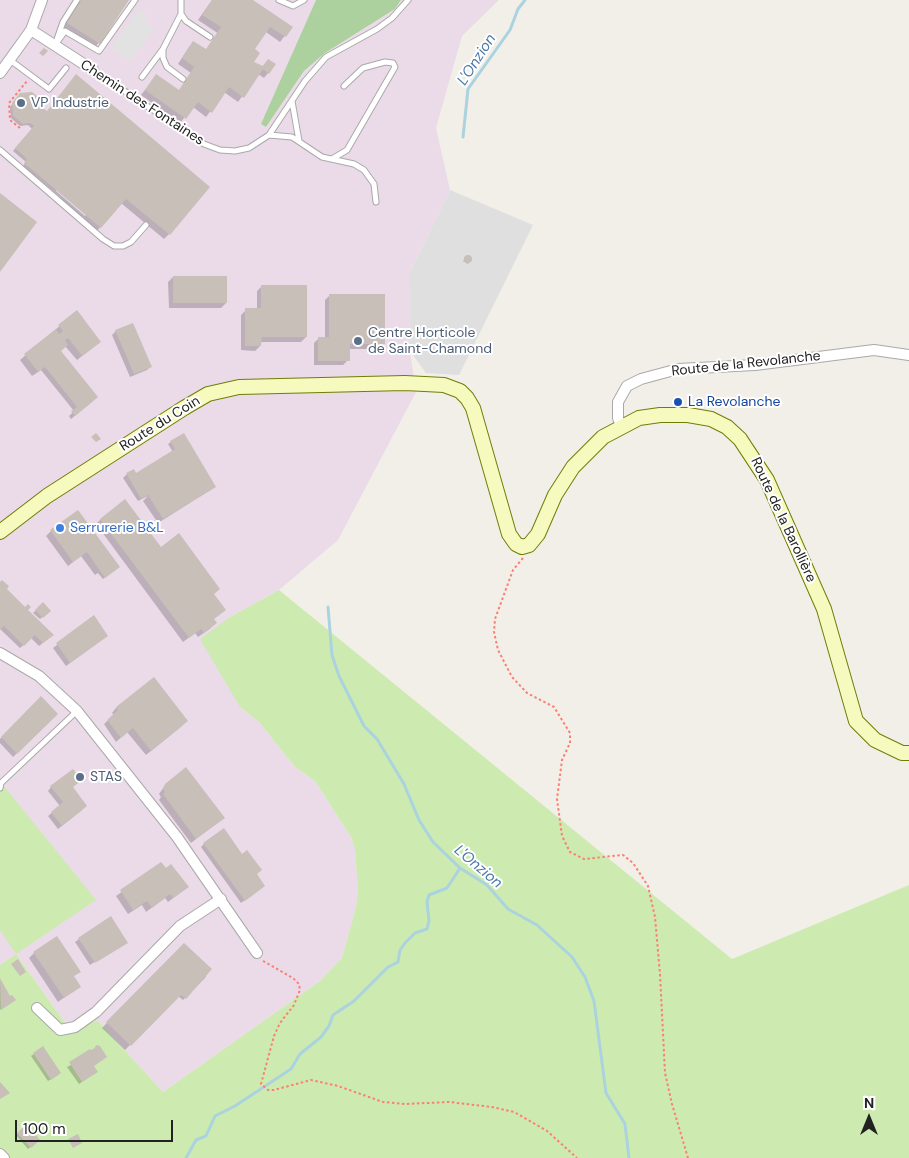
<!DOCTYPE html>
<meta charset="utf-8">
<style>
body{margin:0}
#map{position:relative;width:909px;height:1158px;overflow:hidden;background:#f2efe9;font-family:"DM Sans",sans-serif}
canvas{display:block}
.north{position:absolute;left:844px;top:1093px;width:50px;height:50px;-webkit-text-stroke:4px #fff;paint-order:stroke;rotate:0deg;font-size:14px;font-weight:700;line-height:20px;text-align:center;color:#222}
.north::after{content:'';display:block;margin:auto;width:18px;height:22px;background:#222;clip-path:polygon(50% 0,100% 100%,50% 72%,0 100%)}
.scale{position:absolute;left:15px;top:1120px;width:158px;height:22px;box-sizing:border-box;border:2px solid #222;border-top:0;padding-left:6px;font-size:15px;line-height:18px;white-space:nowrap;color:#222;-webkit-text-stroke:4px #fff;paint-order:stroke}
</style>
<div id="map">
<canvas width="909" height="1158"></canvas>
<div class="north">N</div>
<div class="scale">100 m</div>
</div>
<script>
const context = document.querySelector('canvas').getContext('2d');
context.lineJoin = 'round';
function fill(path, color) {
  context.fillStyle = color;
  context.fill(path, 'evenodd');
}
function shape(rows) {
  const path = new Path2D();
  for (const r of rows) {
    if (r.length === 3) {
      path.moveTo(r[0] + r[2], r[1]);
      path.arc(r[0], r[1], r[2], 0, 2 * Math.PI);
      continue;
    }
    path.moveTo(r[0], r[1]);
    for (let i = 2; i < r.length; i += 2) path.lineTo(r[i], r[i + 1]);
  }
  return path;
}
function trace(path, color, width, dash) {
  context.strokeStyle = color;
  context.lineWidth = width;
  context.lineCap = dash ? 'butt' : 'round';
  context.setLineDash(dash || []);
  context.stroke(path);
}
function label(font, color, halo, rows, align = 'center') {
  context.font = font + ' "DM Sans",sans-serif';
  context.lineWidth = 4;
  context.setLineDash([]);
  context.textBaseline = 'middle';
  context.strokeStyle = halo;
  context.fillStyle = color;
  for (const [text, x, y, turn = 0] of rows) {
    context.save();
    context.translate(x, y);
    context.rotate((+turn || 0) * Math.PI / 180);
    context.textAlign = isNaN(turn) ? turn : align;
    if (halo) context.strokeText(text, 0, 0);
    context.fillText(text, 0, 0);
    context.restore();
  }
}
fill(shape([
 [450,190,533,225,459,375,426,373,410,351,409,274]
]), '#e0dfdf');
fill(shape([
 [0,0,316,0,266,127,304,71,325,53,395,9,401,0,499,0,462,36,436,128,450,190,409,274,410,351,416,392,338,540,279,590,230,617,240,707,259,722,295,767,315,781,351,837,355,849,358,890,356,907,342,958,320,981,163,1092,98,1021,66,1024,16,954,0,965]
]), '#ebdbe8');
fill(shape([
 [279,590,732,959,909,885,909,1158,0,1158,0,965,16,954,0,930,0,781,96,900,16,954,66,1024,98,1021,163,1092,320,981,342,958,356,907,358,890,355,849,351,837,315,781,295,767,259,722,240,707,200,639,230,617]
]), '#cdebb0');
fill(shape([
 [316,0,401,0,395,9,325,53,304,71,266,127,261,124]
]), '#add19e');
fill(shape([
 [139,9,148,16,144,22,154,29,130,61,111,47]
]), '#e2e2e2');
fill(shape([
 [81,0,127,0,95,48,63,28],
 [212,0,251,0,291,28,280,42,266,32,253,50,252,63,262,67,268,60,268,73,264,78,258,74,238,102,224,92,206,117,193,107,180,123,141,95,156,76,179,91,191,73,178,64,189,47,194,43,206,51,219,34,198,20],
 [18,97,42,109,169,234,164,239,121,203,96,232,82,216,81,217,59,199,60,197,23,166,26,162,13,151,32,129,28,125,20,126,11,118,10,107],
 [57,189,87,214,85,216,56,191],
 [467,256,471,258,468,264,463,261],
 [173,277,226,303,221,308,169,308,168,282],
 [262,286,306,337,301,342,260,342,260,346,255,351,241,350,241,315,246,310,257,310,257,291],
 [330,295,384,344,379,349,348,349,348,360,343,365,314,365,314,343,319,338,325,338,325,300],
 [76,312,95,346,77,360,65,346,59,351,93,401,71,419,69,416,74,411,41,370,32,376,20,360],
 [116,331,151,366,147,370,130,377,112,335],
 [183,434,215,487,158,523,143,501,148,496,138,501,123,478,127,474,136,475,173,452,168,444],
 [101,519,161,548,213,594,225,610,213,619,211,628,198,637,195,633,183,642,96,524],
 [51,531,116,569,103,579,98,573,95,575,81,556,68,566,46,536],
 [0,583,5,589,49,638,39,646,31,638,20,648,0,629],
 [43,604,49,611,40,619,33,613],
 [93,617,103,639,66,666,53,648],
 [153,679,182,726,146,755,127,732,116,742,104,724,114,715,112,713,116,708],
 [41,698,57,714,13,757,0,743,0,739],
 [166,784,223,818,191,843,159,800,161,797,159,794],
 [51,787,72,788,82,810,58,829,48,816,60,806,48,791],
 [204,844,255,874,260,889,241,903,201,847],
 [161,864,188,887,168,902,165,898,146,912,142,905,128,914,116,896],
 [79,939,124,942,90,965,75,942],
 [184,944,206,977,183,1000,178,996,125,1050,102,1028],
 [34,953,73,976,80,986,58,1002,29,958],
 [0,981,10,998,0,1010],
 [96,1046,92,1075,79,1084,67,1067,92,1054],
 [43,1048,58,1075,48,1081,31,1056],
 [27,1126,39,1140,28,1149,16,1135]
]), '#0003');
trace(shape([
 [463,137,468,89,510,30,518,9,525,0],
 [328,607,332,655,339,676,364,726,377,739,404,784,419,820,433,842,460,868,487,885,508,909,537,925,572,957,585,977,594,1001,606,1093,625,1124,629,1158],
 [186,1158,196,1140,206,1136,215,1116,235,1106,291,1069,300,1054,321,1037,329,1026,333,1015,354,1001,388,967,398,962,400,950,405,943,415,933,427,929,429,921,427,902,429,895,447,888,460,868]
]), '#aad3df', 3);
fill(shape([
 [81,0,129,0,100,44,67,23],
 [212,0,253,0,293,27,286,37,270,27,255,49,260,53,254,62,263,66,268,59,276,64,269,74,263,69,244,98,229,87,212,113,198,102,186,119,145,90,156,74,179,90,194,67,182,58,193,41,206,49,221,27,202,15],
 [44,48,48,51,43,56,39,53],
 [76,74,210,187,170,235,126,199,101,228,24,163,27,159,15,148,34,126,30,123,23,124,13,116,12,103,20,93,32,92,42,100,43,108,47,111],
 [0,193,37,222,0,272],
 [468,259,4],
 [173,276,227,276,227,303,173,303],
 [261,285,307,285,307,337,262,337,261,346,245,346,245,308,261,308],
 [329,294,385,294,385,344,350,344,350,361,318,361,318,337,329,337],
 [77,310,101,342,82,356,68,338,65,340,68,345,61,351,98,397,75,416,71,411,77,407,45,367,38,372,24,354,56,329,59,334,63,331,58,325],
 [133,323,152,367,134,374,115,330],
 [96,433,101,439,96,442,91,437],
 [184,433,216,487,163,519,148,495,141,499,126,473,134,469,136,473,175,449,170,441],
 [125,499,161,547,179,533,220,589,214,594,226,610,214,619,217,623,204,633,201,629,189,638,100,519],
 [78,510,120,567,105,578,87,552,73,562,50,530],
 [2,580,9,586,7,589,25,607,28,604,31,607,28,610,54,635,43,643,35,635,24,646,4,626,0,630,0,582],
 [43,602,51,611,43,618,35,610],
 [94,615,108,636,70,663,56,643],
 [154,677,188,721,151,751,133,728,121,738,107,720,118,710,116,707],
 [41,696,58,714,17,754,1,737],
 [186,767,225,818,196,839,163,794,165,792,163,789,165,784],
 [73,769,77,774,80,772,85,778,73,787,87,806,62,826,51,812,63,802,50,786],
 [224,828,242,854,247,850,262,870,257,874,265,886,245,901,203,843],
 [161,862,166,868,171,864,189,887,173,898,170,894,152,908,147,901,133,910,120,890],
 [111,916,128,943,95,963,78,938],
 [57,936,81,972,74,976,81,987,64,998,33,952],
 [184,943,212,969,186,999,181,995,131,1046,106,1022],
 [18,959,26,972,20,976,11,964],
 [0,978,10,996,12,995,16,1000,1,1010],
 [96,1045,100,1046,107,1057,94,1066,98,1072,82,1082,69,1062,90,1049,91,1050,95,1048],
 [43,1046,61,1073,51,1080,33,1053],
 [0,1082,10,1093,0,1099],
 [27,1124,40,1140,31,1148,17,1133],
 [78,1134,82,1143,73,1148,68,1139]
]), '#c7bfb8');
const service = shape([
 [77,0,63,22,55,45,65,31,99,51,135,0],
 [181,0,181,14,186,21,210,37],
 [279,0,293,6,304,0],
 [181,14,163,49,163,58,167,67,183,79],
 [10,60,49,89,66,68],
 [93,70,204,144,220,150,235,151,249,148,269,135,305,81,326,57,377,29,392,18,408,0],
 [142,77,163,49],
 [292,101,299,141],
 [269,135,292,137,322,157,354,164,364,170,374,184,376,202],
 [0,150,103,239,114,246,123,246,131,242,146,225],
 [332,159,347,150,395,67,393,63,385,62,363,68,344,86],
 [0,788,1,783,77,711]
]);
const minor = shape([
 [31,30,93,70],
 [0,73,31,30,42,0],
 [621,426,618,418,618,402,627,386,641,379,678,369,755,365,874,350,909,355],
 [0,653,39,676,77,711,177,837,257,953],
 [37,1008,60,1030,75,1027,96,1012,180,926,221,899],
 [0,1154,4,1158]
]);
const secondary = shape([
 [0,532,47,496,184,408,208,394,239,387,405,383,444,385,460,391,467,398,473,408,509,534,516,544,522,547,529,545,538,534,555,495,573,467,603,437,639,418,660,415,688,415,711,419,727,427,740,439,767,480,824,609,856,721,875,740,902,753,909,753]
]);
trace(service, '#a9a9a9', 7);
trace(minor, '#a9a9a9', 12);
trace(secondary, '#707d05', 16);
trace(shape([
 [20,128,10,120,9,103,27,81],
 [523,558,513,570,495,619,494,632,498,650,512,677,527,693,554,707,570,733,570,743,562,760,557,799,562,836,570,852,584,859,623,855,633,863,648,886,655,917,660,974,665,1073,672,1104,688,1158],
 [263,961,293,978,299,984,300,990,294,1005,280,1023,274,1036,261,1084,268,1090,274,1090,311,1080,338,1086,383,1102,405,1104,449,1102,492,1107,514,1112,547,1131,577,1158]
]), '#fa8072', 2, [2.5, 2.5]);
trace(service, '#fff', 5);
trace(minor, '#fff', 10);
trace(secondary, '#f7fabf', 14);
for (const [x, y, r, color] of [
 [21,103,5,"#5c6f8a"],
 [358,341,5,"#5c6f8a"],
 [678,402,5,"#1a4fb4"],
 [60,528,5,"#3f7fe0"],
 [80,777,5,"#5c6f8a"]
]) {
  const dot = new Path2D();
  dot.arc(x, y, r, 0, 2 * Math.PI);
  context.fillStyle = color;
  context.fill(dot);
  trace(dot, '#fff', 2);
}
label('14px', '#4e5e75', '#fff', [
 ["VP Industrie",31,103],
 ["Centre Horticole",368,333],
 ["de Saint-Chamond",368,349],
 ["STAS",90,777]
], 'left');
label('14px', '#222', '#fff', [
 ["Chemin des Fontaines",142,103,33],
 ["Route de la Revolanche",746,364,-6],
 ["Route du Coin",160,424,-32],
 ["Route de la Barollière",783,520,65]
]);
label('14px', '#164399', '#fff', [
 ["La Revolanche",688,402]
], 'left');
label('14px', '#366cbe', '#fff', [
 ["Serrurerie B&L",70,528]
], 'left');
label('italic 15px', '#4a7aab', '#fff', [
 ["L'Onzion",477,60,-57],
 ["L'Onzion",478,867,40]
]);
</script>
